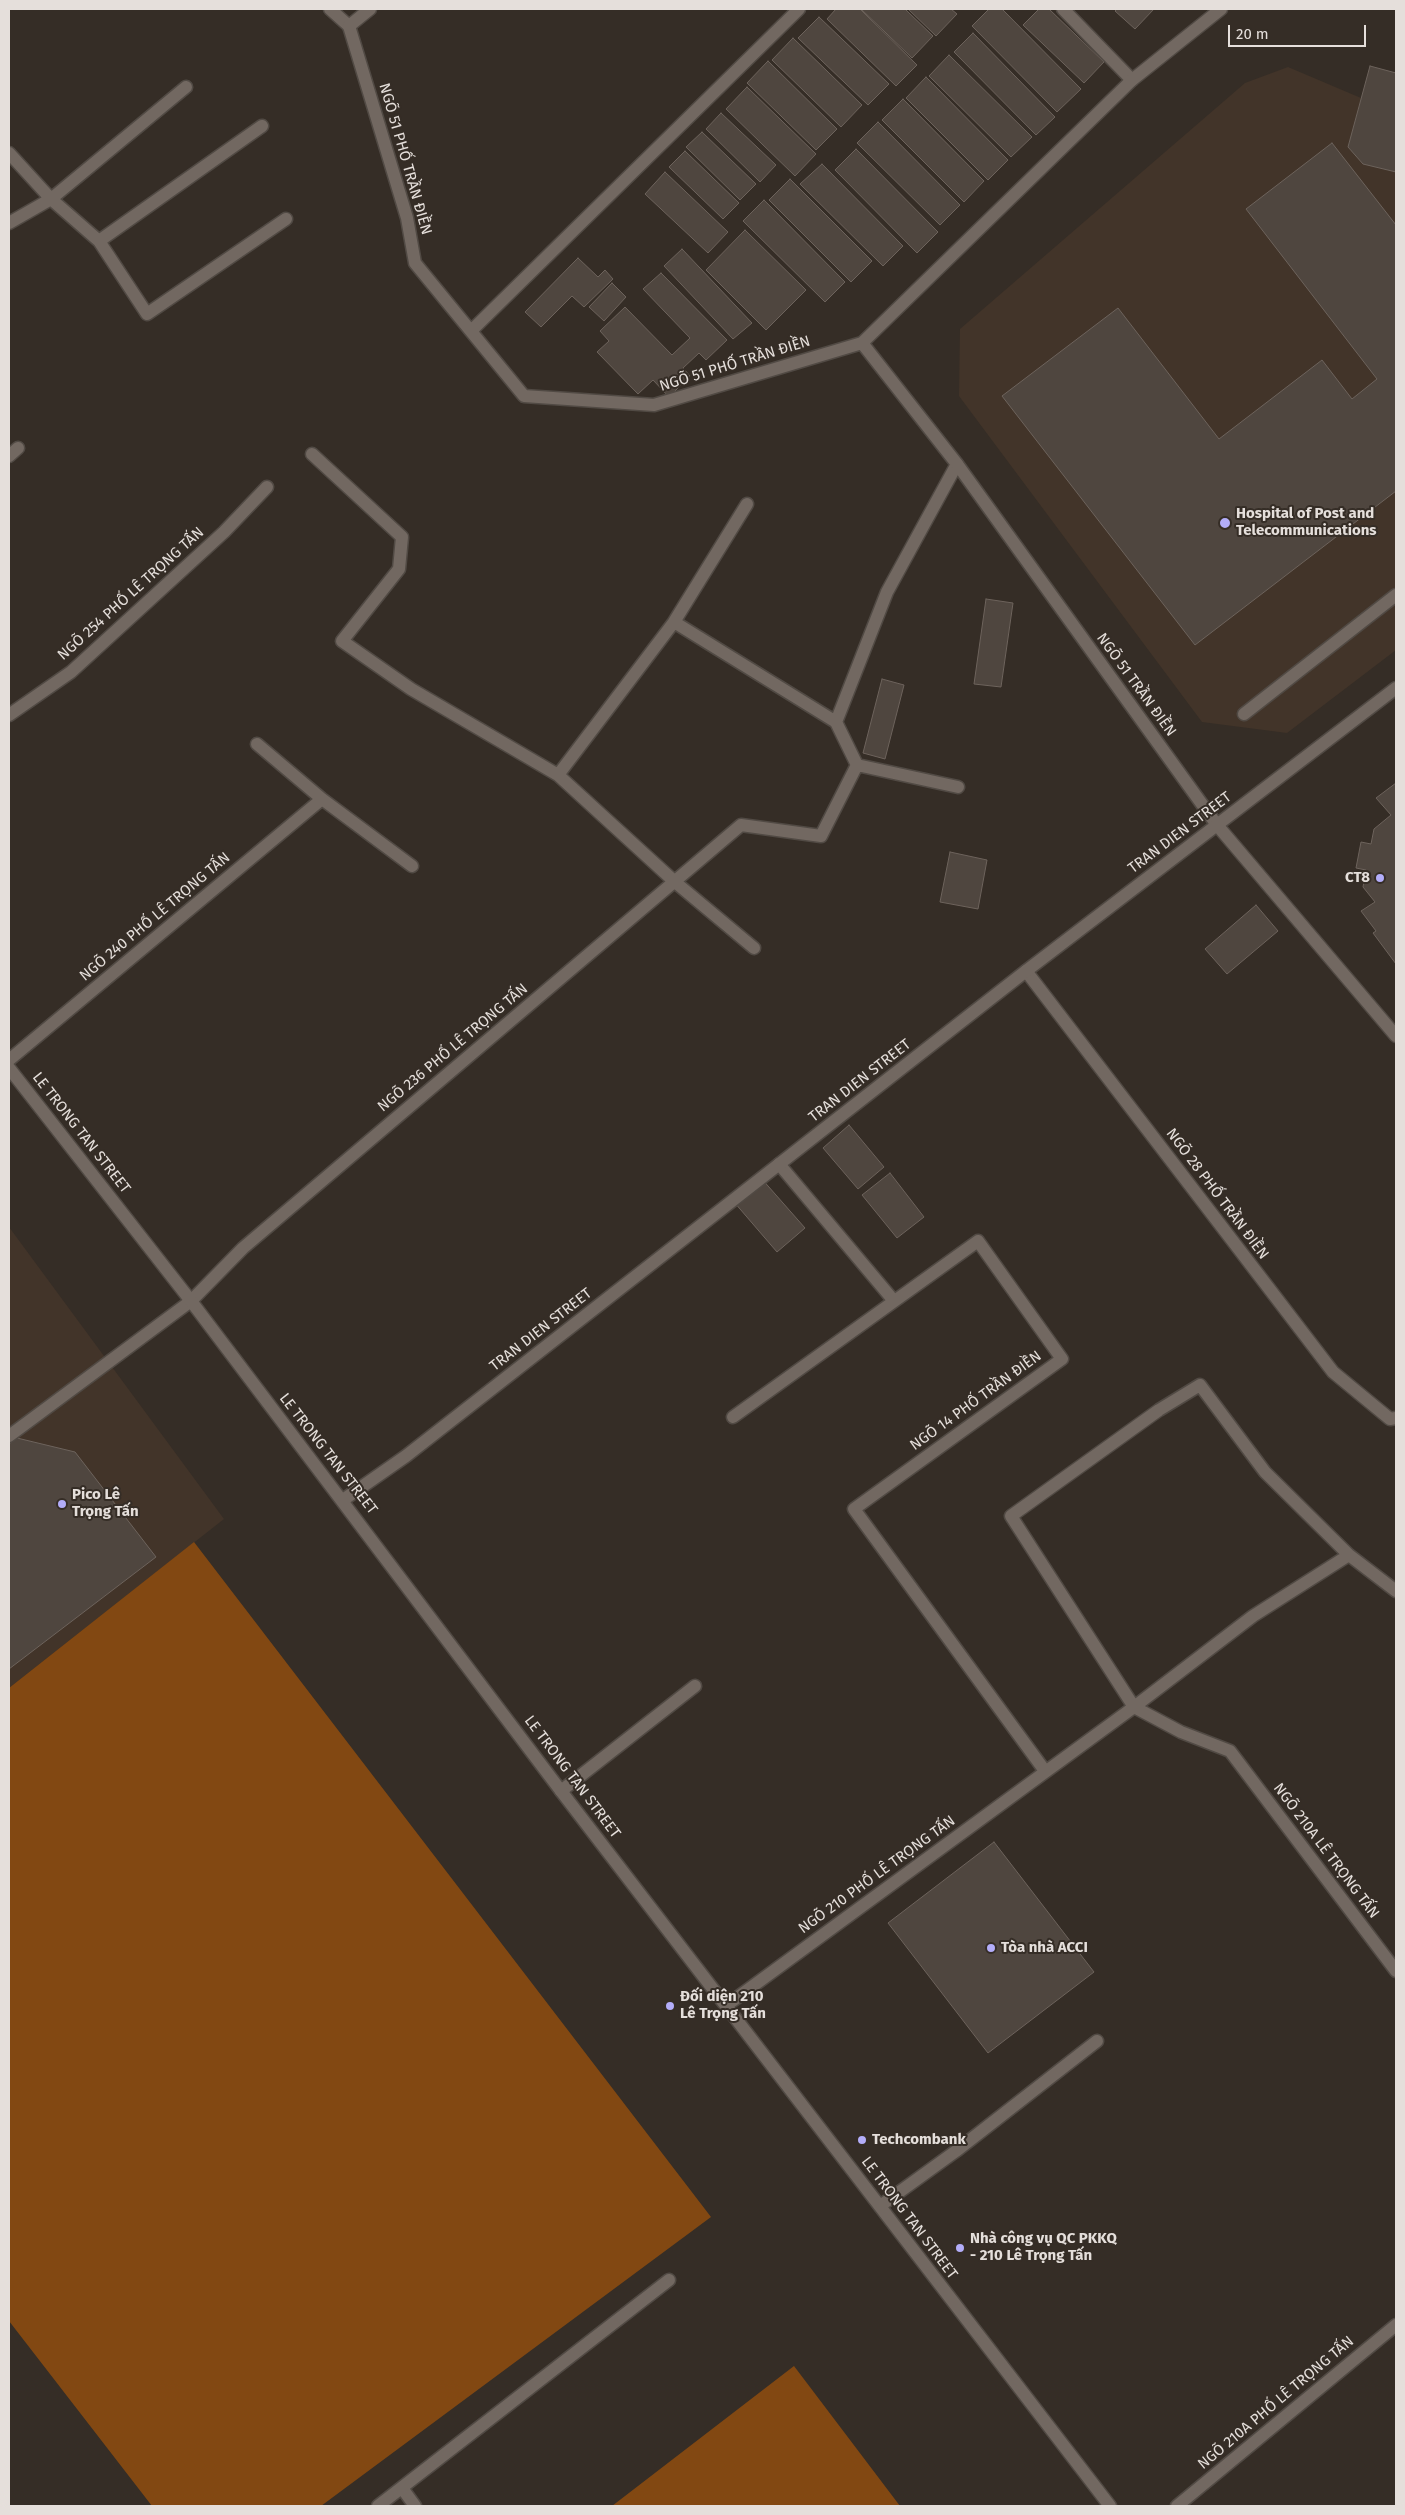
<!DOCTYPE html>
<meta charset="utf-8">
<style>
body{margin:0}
#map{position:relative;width:1405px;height:2515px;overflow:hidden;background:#352d26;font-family:"Fira Sans",sans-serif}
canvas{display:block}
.frame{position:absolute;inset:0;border:10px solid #e5dfdb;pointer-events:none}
.scale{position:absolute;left:1228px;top:25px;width:138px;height:22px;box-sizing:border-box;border:2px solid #e5dfdb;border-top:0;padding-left:6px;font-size:15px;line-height:18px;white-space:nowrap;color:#e5dfdb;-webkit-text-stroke:4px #352d26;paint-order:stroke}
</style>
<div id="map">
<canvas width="1405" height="2515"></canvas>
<div class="frame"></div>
<div class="scale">20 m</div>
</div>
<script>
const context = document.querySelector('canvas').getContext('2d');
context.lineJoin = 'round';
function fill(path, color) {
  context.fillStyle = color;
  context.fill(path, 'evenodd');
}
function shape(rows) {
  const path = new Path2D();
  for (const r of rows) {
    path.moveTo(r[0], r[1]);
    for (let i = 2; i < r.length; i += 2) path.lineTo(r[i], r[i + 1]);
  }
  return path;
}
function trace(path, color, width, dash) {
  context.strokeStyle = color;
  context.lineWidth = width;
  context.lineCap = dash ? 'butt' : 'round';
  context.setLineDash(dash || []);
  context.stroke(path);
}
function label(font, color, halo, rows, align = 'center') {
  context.font = font + ' "Fira Sans",sans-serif';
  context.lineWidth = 4;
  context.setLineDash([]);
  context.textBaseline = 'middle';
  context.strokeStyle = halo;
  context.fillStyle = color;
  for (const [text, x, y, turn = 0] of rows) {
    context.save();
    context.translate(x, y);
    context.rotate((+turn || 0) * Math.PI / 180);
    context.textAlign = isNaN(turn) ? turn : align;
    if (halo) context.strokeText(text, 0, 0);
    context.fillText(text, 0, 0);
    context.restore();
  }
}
fill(shape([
 [1288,67,1361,98,1348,147,1363,164,1396,172,1396,650,1287,733,1202,722,959,396,960,329,1245,83],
 [9,1227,224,1519,9,1688]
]), '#423429');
fill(shape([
 [194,1542,711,2217,321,2506,152,2506,9,2321,9,1688],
 [794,2366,900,2506,612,2506]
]), '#824812');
const building = shape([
 [836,9,860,9,917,65,896,86,827,19,836,9],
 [861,9,905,9,933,36,912,58,861,9],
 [908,9,951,9,957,14,936,36,908,9],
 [989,9,1002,9,1081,89,1057,112,972,26,989,9],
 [1039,9,1049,9,1104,62,1084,83,1023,25,1039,9],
 [1117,9,1154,9,1135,29,1115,11,1117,9],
 [819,17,889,84,868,105,798,38,819,17],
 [973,33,1055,117,1036,135,954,52,973,33],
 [793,38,862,105,841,127,772,60,793,38],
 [949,55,1032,137,1011,157,929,76,949,55],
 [768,61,837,129,816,150,747,83,768,61],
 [1370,66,1396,73,1396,172,1363,164,1348,147,1370,66],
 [926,77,1008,160,988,180,906,98,926,77],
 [747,87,816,154,795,176,726,109,747,87],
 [903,99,984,181,964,202,882,120,903,99],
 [721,113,776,165,760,182,706,129,721,113],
 [878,122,960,205,940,225,857,143,878,122],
 [702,132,756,184,740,200,686,147,702,132],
 [1332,143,1396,225,1396,491,1195,645,1002,396,1118,308,1219,439,1322,360,1352,399,1377,379,1246,209,1332,143],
 [856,149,938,232,917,253,835,170,856,149],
 [685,151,739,203,723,219,669,167,685,151],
 [822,164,903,246,883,266,800,184,822,164],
 [665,172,728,232,708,253,645,194,665,172],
 [790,179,872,261,851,282,769,200,790,179],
 [764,200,845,282,825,302,743,221,764,200],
 [745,230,806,290,766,330,706,270,745,230],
 [682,249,752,323,733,339,664,266,682,249],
 [578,258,598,277,605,270,613,279,584,307,572,296,541,327,525,312,578,258],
 [661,273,727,340,706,360,699,353,683,368,690,376,669,397,653,380,638,394,597,352,609,341,600,331,625,307,672,355,690,338,643,289,661,273],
 [612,283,626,297,604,321,589,307,612,283],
 [986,599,1013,603,1001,687,974,684,986,599],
 [882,679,904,685,885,759,863,753,882,679],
 [1396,783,1396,964,1373,933,1376,931,1361,911,1375,902,1363,887,1366,870,1356,868,1361,842,1371,844,1374,829,1391,815,1376,798,1396,783],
 [950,852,987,860,978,909,940,902,950,852],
 [1256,905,1278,931,1227,974,1205,949,1256,905],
 [849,1125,884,1167,858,1189,823,1148,849,1125],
 [890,1173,924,1217,897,1238,862,1195,890,1173],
 [761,1178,805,1228,777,1252,734,1202,761,1178],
 [17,1438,75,1452,156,1557,9,1669,9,1444,17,1438],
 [994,1842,1094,1972,988,2053,888,1923,994,1842]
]);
fill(building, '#4f463f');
trace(building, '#6d635c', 1);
const lane = shape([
 [330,9,349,26],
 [1063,9,1132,80],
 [186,87,51,199,99,241,262,126],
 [9,153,51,199,9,223],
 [99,241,147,314,286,219],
 [312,454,402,537,399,569,342,641,411,689,558,775,675,882,754,948],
 [9,456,18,448],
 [674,622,836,722],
 [1244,714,1396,595],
 [9,715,71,672,224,532,267,487],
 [836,722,887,592,957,464],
 [836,722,857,765],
 [257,744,322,799,412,866],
 [857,765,958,787],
 [558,775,674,622,747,504],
 [9,1060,322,799],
 [779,1164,894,1301],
 [733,1417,978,1241,1062,1359,854,1509,1045,1771],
 [9,1436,191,1301,243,1248,741,825,821,836,857,765],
 [1396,1591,1349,1555,1265,1472,1200,1385,1159,1410,1011,1516,1134,1707,1181,1732,1230,1751,1396,1971],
 [561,1791,695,1686],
 [727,2005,1134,1707,1253,1616,1349,1555],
 [880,2206,956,2151,1097,2041],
 [402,2488,415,2506],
 [378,2506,669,2280]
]);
const street = shape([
 [370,9,349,26,407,218,415,263,524,396,654,405,862,343,1132,80,1221,9],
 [471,331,799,9],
 [862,343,957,464,1217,825,1396,1036],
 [1026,971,1333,1372,1390,1419,1396,1418],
 [1177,2506,1396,2325]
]);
const secondary = shape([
 [9,1068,191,1301,561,1791,1110,2506],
 [343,1500,406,1456,1026,971,1396,688]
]);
trace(lane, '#514a44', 15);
trace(street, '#514a44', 15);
trace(secondary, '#514a44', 15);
trace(lane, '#726861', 12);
trace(street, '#726861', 12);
trace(secondary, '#726861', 12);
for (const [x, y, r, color] of [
 [1225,523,6,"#b3adf9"],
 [1380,878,5,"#b3adf9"],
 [62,1504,5,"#b3adf9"],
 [991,1948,5,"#b3adf9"],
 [670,2006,5,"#b3adf9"],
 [862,2140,5,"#b3adf9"],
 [960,2248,5,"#b3adf9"]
]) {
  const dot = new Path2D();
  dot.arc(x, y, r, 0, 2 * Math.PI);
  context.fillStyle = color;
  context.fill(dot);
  trace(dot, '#352d26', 2);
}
label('15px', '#e5dfdb', '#352d26', [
 ["NGÕ 51 PHỐ TRẦN ĐIỀN",405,159,74],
 ["NGÕ 51 PHỐ TRẦN ĐIỀN",735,364,-17],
 ["NGÕ 254 PHỐ LÊ TRỌNG TẤN",131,594,-42],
 ["NGÕ 51 TRẦN ĐIỀN",1136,685,54],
 ["TRAN DIEN STREET",1180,833,-37],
 ["NGÕ 240 PHỐ LÊ TRỌNG TẤN",155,917,-40],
 ["NGÕ 236 PHỐ LÊ TRỌNG TẤN",453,1048,-40],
 ["TRAN DIEN STREET",860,1081,-38],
 ["LE TRONG TAN STREET",81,1133,52],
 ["NGÕ 28 PHỐ TRẦN ĐIỀN",1217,1194,53],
 ["TRAN DIEN STREET",541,1330,-38],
 ["NGÕ 14 PHỐ TRẦN ĐIỀN",976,1401,-36],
 ["LE TRONG TAN STREET",328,1454,52],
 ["LE TRONG TAN STREET",572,1777,53],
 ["NGÕ 210A LÊ TRỌNG TẤN",1326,1851,53],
 ["NGÕ 210 PHỐ LÊ TRỌNG TẤN",877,1875,-36],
 ["LE TRONG TAN STREET",909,2218,53],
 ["NGÕ 210A PHỐ LÊ TRỌNG TẤN",1276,2403,-40]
]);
label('bold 15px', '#e5dfdb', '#352d26', [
 ["Hospital of Post and",1236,514],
 ["Telecommunications",1236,531],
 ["CT8",1370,878,"right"],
 ["Pico Lê",72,1495],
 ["Trọng Tấn",72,1512],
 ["Tòa nhà ACCI",1001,1948],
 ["Đối diện 210",680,1997],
 ["Lê Trọng Tấn",680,2014],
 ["Techcombank",872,2140],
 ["Nhà công vụ QC PKKQ",970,2239],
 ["- 210 Lê Trọng Tấn",970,2256]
], 'left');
</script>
